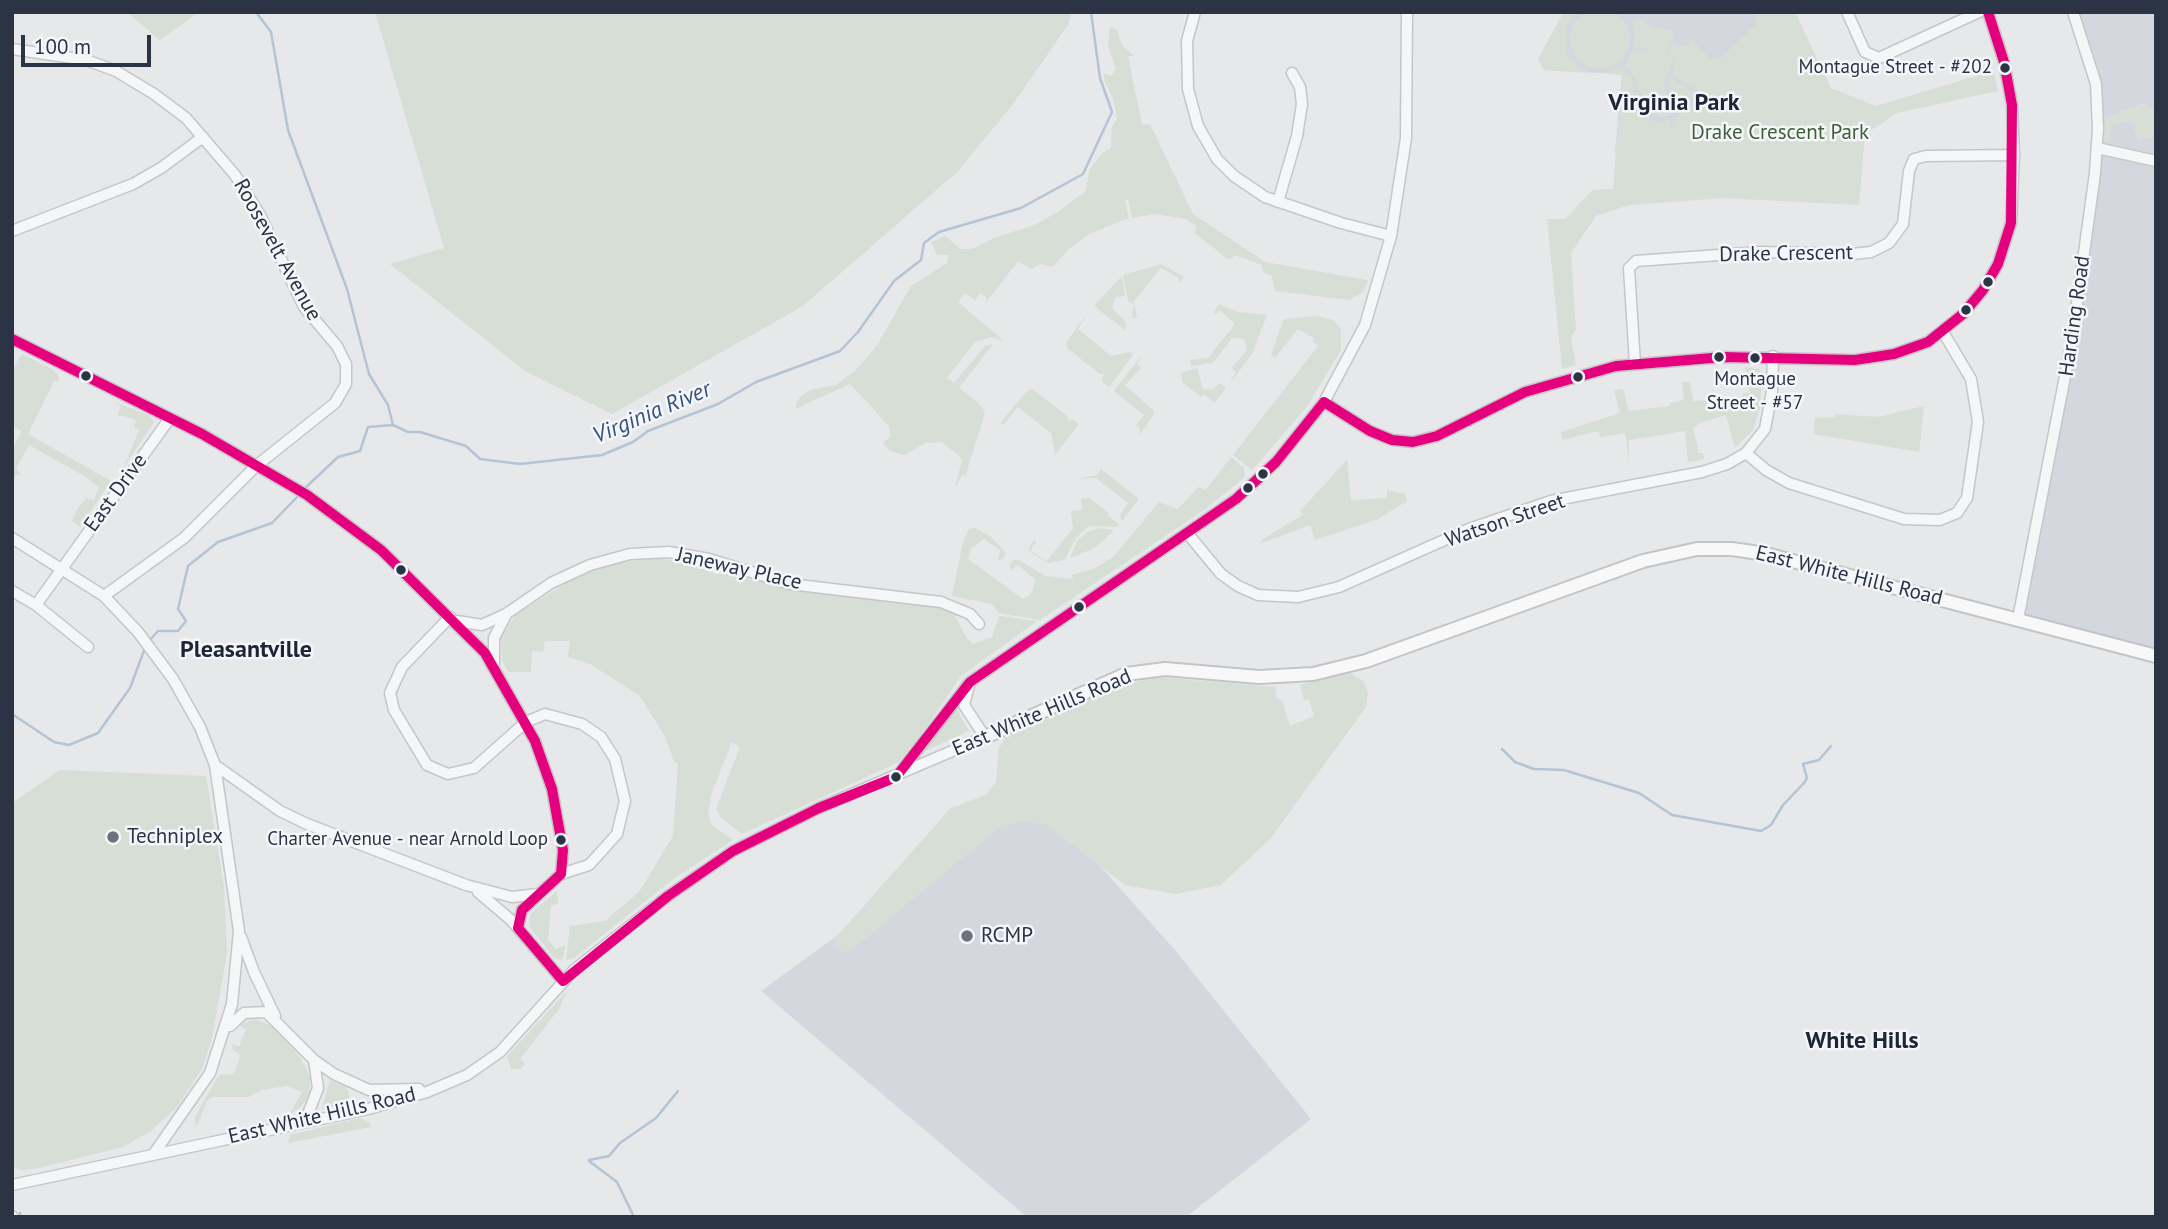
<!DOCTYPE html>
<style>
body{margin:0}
#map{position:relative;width:2168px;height:1229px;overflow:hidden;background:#e6e8ea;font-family:"PT Sans",sans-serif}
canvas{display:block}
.frame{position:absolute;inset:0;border:14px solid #2b3445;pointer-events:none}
.scale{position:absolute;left:21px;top:35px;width:130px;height:32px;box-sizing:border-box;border:4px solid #2b3445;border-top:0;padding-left:9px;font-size:21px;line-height:24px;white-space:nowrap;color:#2b3445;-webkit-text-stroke:5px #f4f6f9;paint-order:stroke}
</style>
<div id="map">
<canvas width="2168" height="1229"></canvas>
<div class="frame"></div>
<div class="scale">100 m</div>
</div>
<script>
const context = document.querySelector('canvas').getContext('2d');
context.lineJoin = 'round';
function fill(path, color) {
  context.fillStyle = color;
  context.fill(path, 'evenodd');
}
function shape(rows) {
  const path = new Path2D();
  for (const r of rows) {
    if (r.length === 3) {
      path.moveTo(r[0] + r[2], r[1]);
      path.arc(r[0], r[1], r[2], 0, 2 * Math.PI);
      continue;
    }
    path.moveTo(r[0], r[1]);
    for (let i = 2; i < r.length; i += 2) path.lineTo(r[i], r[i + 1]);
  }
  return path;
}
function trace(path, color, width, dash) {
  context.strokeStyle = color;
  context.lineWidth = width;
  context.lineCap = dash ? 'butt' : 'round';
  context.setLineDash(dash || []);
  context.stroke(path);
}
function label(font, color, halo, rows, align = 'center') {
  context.font = font + ' "PT Sans",sans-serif';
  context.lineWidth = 5;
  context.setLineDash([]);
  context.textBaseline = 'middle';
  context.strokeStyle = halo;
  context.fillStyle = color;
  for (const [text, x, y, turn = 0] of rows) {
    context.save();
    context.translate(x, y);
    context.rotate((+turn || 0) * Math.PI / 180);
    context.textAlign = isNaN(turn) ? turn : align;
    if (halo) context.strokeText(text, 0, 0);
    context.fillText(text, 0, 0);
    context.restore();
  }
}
fill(shape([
 [1564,12,1795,12,1802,26,1683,123,1615,153,1622,74,1544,70,1538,59],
 [2078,12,2156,12,2156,107,2150,110,2147,103,2104,118,2098,67],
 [2131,120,2139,140,2156,136,2156,656,2018,619,2102,140,2109,141,2111,125],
 [1034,792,1174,949,1311,1119,1186,1217,1027,1217,761,991]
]), '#d4d7dd');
fill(shape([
 [1600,39,30],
 [127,12,199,12,160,40],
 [375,12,1072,12,1068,25,1013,104,958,171,803,306,612,414,525,371,390,264,444,248],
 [1564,12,1576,12,1566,28,1567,54,1580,68,1591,73,1544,70,1538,59],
 [1756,12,1795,12,1831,88,1876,106,1993,71,1998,91,1897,113,1865,134,1859,205,1723,198,1629,205,1596,216,1571,253,1576,329,1571,338,1576,365,1562,369,1547,219,1565,219,1593,190,1613,189,1622,75,1603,73,1621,68,1625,70,1632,79,1635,103,1654,122,1671,119,1669,129,1676,118,1689,108,1698,96,1713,99,1678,80,1672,73,1674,63,1669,52,1674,39,1677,47,1689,45,1690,38,1711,59,1715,57,1719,60,1755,25],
 [1639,19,1654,28,1673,30,1674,37,1667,51,1672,57,1672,63,1664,83,1673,112,1665,118,1646,112,1634,76,1625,65,1632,51,1650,50,1634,48,1635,33,1631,23],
 [1110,27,1117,30,1122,45,1134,56,1128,56,1142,125,1150,124,1193,214,1265,262,1368,280,1363,292,1349,300,1275,291,1272,276,1263,272,1262,265,1235,255,1229,260,1195,233,1196,226,1186,219,1155,214,1132,218,1128,200,1125,200,1129,218,1089,234,1070,248,1053,267,1041,264,1031,269,1018,261,985,304,987,298,980,293,975,300,965,293,958,302,1004,341,991,337,975,342,947,378,954,383,985,346,993,344,959,388,981,405,985,413,965,477,963,474,955,487,962,460,959,455,941,442,926,443,904,455,890,451,883,443,890,437,889,426,850,384,795,409,799,397,813,389,836,385,855,371,876,347,911,286,947,263,949,255,937,255,931,242,945,236,961,249,972,249,994,238,1034,225,1058,212,1086,191,1089,170,1102,153,1111,148,1112,127,1117,118,1114,102,1104,79,1104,74,1112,76,1116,69,1108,47],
 [1671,77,1694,93,1688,106,1677,114,1668,88],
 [2148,103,2150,109,2156,107,2156,136,2139,140,2131,120,2111,125,2110,141,2102,140,2104,118],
 [1161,264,1184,277,1179,283,1179,278,1161,268,1134,301,1137,318,1132,318,1134,305,1128,301,1123,275],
 [1122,276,1125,296,1116,297,1112,308,1126,322,1125,330,1094,306],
 [1219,304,1238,312,1267,315,1252,354,1228,386,1236,372,1232,368,1247,350,1244,339,1232,338,1213,363,1191,366,1190,360,1208,358,1235,324,1220,310,1216,314,1214,312],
 [1087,314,1078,329,1111,356,1130,352,1133,355,1109,387,1101,380,1105,374,1100,374,1067,348,1067,341],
 [1318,316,1333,320,1341,329,1341,350,1306,408,1252,470,1233,455,1318,346,1313,341,1314,338,1298,329,1275,358,1271,355,1284,319],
 [22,354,54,370,59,377,58,382,54,381,28,434,111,481,80,527,72,521,78,508,86,498,94,500,99,487,86,477,29,445,16,468,22,476,17,474,12,483,12,449,22,431,12,427,12,372],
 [1142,355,1137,364,1141,368,1125,385,1155,412,1139,436,1140,428,1136,425,1144,415,1114,391],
 [1745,367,1759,369,1762,373,1760,408,1753,430,1735,448,1726,415,1700,423,1693,428,1699,453,1703,453,1704,459,1701,460,1688,462,1685,431,1629,440,1629,461,1625,433,1600,437,1598,431,1563,440,1561,432,1620,413,1614,390,1623,389,1629,411,1670,406,1671,403,1684,400,1682,382,1690,382,1693,401,1743,398,1743,394,1750,393],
 [1197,368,1203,389,1212,390,1220,383,1226,388,1214,403,1204,394,1201,397,1182,382,1181,373],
 [1032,389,1067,416,1069,421,1072,419,1079,424,1055,455,1051,433,1018,407,1003,425,1000,423,1027,391],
 [115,402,148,415,154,422,124,467,139,430,134,427,136,421,132,418,117,415,121,407],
 [1924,406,1919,452,1814,434,1815,418,1835,417,1835,414,1878,417],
 [1231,457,1244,468,1245,476,1239,482,1204,510,1040,620,999,613,992,604,952,596,963,542,969,529,975,528,991,537,1006,553,1003,559,998,560,1001,551,984,539,970,549,968,559,1023,599,1030,595,1036,580,1018,565,1011,570,1009,565,1014,560,1019,560,1045,576,1073,579,1072,575,1096,568,1114,556,1159,502,1178,509,1198,487,1206,490],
 [1347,460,1351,500,1387,498,1387,490,1405,494,1407,501,1378,519,1315,540,1310,525,1262,543,1261,540,1303,515,1300,511],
 [1101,469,1139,499,1122,521,1120,515,1128,503,1096,478,1075,479,1097,475],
 [1089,498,1109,513,1107,515,1119,524,1117,527,1089,526,1075,539,1065,560,1048,563,1030,552,1029,548,1034,540,1036,542,1030,551,1047,561,1073,528,1071,511,1082,510,1081,499],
 [1099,528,1114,530,1095,548,1070,558,1077,541,1086,533],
 [655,558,688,562,715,574,730,574,814,593,898,599,952,610,967,639,974,644,992,637,999,616,1037,621,961,676,911,750,899,762,742,834,721,818,716,809,740,747,732,742,712,792,708,814,712,825,733,840,676,877,574,958,566,960,570,926,605,921,639,892,673,836,678,763,675,763,664,735,640,696,590,664,568,657,570,641,545,641,543,652,532,651,531,672,508,672,502,660,501,638,515,615,576,577,611,564],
 [1351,673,1364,682,1368,693,1366,707,1270,839,1221,885,1176,894,1125,885,1046,825,1022,821,997,830,853,949,847,952,837,950,835,940,839,934,950,809,987,794,996,782,999,748,1007,735,1114,688,1156,677,1276,687,1276,698,1282,701,1290,726,1314,716,1309,699,1304,700,1300,685],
 [955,706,969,731,923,752,923,750],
 [60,770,206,776,224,887,227,953,212,1038,203,1067,176,1108,151,1131,123,1147,39,1168,21,1170,12,1167,15,1160,12,1155,12,803],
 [557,891,558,904,551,906,548,940,556,949,566,945,562,961,553,957,529,926,531,913],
 [567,991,559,1009,520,1059,525,1064,520,1069,511,1069,507,1056],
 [256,1019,273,1027,300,1057,310,1077,309,1095,301,1107,289,1115,302,1092,287,1086,261,1090,249,1097,213,1097,207,1101,196,1128,195,1117,217,1078,223,1074,233,1075,241,1056,233,1050,232,1044,239,1047,246,1029,239,1025],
 [330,1080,346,1087,350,1097,344,1105,322,1109],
 [360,1118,369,1122,371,1127,288,1143,290,1135]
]), '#d6ded6');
trace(shape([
 [256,12,271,32,288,130,347,289,369,374,388,405,393,425],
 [303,490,338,457,360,451,368,427,393,425,408,432,420,432,466,446,480,459,520,464,602,455,633,442,648,431,718,404,756,382,840,351,858,332,894,281,921,260,924,243,939,232,1021,208,1083,174,1112,112,1100,78,1091,12],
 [148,642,158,631,178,631,186,621,178,609,188,566,218,542,272,523,299,495],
 [12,714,54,742,69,745,98,733,130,688,145,648],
 [1502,749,1515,762,1534,769,1564,770,1639,793,1672,815,1761,831,1771,825,1783,805,1804,783,1807,778,1803,764,1819,760,1831,746],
 [589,1160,609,1156,620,1143,656,1118,678,1091],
 [589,1161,617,1182,634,1217],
 [20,1213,21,1217]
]), '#b4c4d5', 2.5);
const minor = shape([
 [1195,12,1187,41,1188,89,1198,126,1217,159,1234,176,1265,197,1341,223,1391,236],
 [1847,12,1865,52,1879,58,1979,12],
 [12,49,86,60,116,71,154,94,186,118,235,175,260,215,304,307,337,346,346,364,346,384,335,403,256,466,184,538,104,596],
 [2097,148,2156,161],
 [1278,202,1297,136,1302,104,1300,87,1292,73],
 [12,231,133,184,161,168,203,137],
 [12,339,202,434,307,495,381,550,485,653,535,741,552,789,563,850,561,874,522,910,518,928],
 [1635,364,1629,268,1636,261,1760,252,1853,254,1871,252,1889,243,1903,224,1909,171,1914,159,1926,156,2014,155],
 [1324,402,1370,431,1392,440,1413,442,1437,436,1525,392,1616,366,1724,357,1855,360,1894,354,1928,342,1963,314,1983,290,1998,264,2011,223,2014,155,2012,105,2004,62,1988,12],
 [1746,453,1766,470,1789,483,1904,519,1940,520,1957,513,1967,498,1978,422,1971,379,1943,332],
 [1188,534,1221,574,1238,586,1258,595,1298,597,1339,587,1469,529,1551,501,1702,472,1727,464,1746,453,1765,429,1772,391,1773,356],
 [12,538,104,596,138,632,173,679,200,727,215,765,239,931,232,1004,210,1073,155,1152],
 [12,591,36,605,88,647],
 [36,605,170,418],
 [450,617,402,667,390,693,394,710,427,765,448,774,474,768,526,722,545,714,582,724,601,737,615,759,625,801,617,834,589,865,561,874],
 [2018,619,2072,340,2095,173,2098,128,2096,84,2073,12],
 [457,621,482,625,506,614,551,583,590,565,630,554,669,552,709,559,790,584,941,602,970,614,979,624],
 [494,663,494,638,506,615],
 [215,765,280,811,307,824,466,885,512,897,538,894],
 [899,774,970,682,1236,499,1276,462,1324,402,1365,325,1391,236,1406,138,1407,12],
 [478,892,511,920,563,981],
 [241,937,254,972,275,1016],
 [230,1026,244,1013,266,1012,314,1060,334,1074,369,1090,419,1089],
 [298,1123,308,1114,318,1088,314,1060],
 [12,1185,368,1109,427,1092,467,1075,500,1052,574,970,668,896,733,851,819,808,985,737,964,705,970,682],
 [12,1216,13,1217]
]);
const major = shape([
 [985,737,1126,674,1165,669,1259,677,1313,674,1366,661,1643,561,1697,549,1732,549,1766,554,2156,656]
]);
trace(minor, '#c4c6c8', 13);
trace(major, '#c2c5c8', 16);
trace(minor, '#f5f6f7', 10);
trace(major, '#f8f8f8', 12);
trace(shape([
 [12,339,202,434,307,495,381,550,485,653,535,741,552,789,563,850,561,874,522,910,518,928],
 [1324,402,1370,431,1392,440,1413,442,1437,436,1525,392,1616,366,1724,357,1855,360,1894,354,1928,342,1963,314,1983,290,1998,264,2011,223,2012,105,2004,62,1988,12],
 [518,928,563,981],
 [563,981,668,896,733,851,819,808,896,777,970,682,1236,499,1276,462,1324,402]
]), '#e5007d', 10);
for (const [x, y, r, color] of [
 [2005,68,6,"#2b3445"],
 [1988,282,6,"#2b3445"],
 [1966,310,6,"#2b3445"],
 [1719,357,6,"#2b3445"],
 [1755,358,6,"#2b3445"],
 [86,376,6,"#2b3445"],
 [1578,377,6,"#2b3445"],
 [1263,474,6,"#2b3445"],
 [1248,488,6,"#2b3445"],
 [401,570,6,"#2b3445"],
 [1079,607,6,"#2b3445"],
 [896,777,6,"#2b3445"],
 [113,837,7,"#6c737f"],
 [561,840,6,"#2b3445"],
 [967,936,7,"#6c737f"]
]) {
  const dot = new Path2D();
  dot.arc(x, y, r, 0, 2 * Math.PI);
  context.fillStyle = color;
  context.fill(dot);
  trace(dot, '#f4f6f9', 2.5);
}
label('19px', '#2b3445', '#f4f6f9', [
 ["Montague Street - #202",1992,68],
 ["Montague",1755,380,"center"],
 ["Street - #57",1755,404,"center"],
 ["Charter Avenue - near Arnold Loop",548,840]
], 'right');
label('21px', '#3f6138', '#f4f6f9', [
 ["Drake Crescent Park",1780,133]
]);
label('21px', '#2b3445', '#f4f6f9', [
 ["Roosevelt Avenue",277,250,61],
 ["Drake Crescent",1786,254,-1],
 ["Harding Road",2075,316,-82],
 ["East Drive",116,493,-54],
 ["Watson Street",1505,521,-19],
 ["Janeway Place",739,569,13],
 ["East White Hills Road",1849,576,14],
 ["East White Hills Road",1042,713,-23],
 ["East White Hills Road",322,1116,-13]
]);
label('21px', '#2b3445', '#f4f6f9', [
 ["Techniplex",127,837],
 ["RCMP",981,936]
], 'left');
label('italic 23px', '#34527a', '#f4f6f9', [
 ["Virginia River",652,413,-23]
]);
label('bold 24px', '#1d2536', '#f4f6f9', [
 ["Virginia Park",1674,103],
 ["Pleasantville",246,650],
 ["White Hills",1862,1041]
]);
</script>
